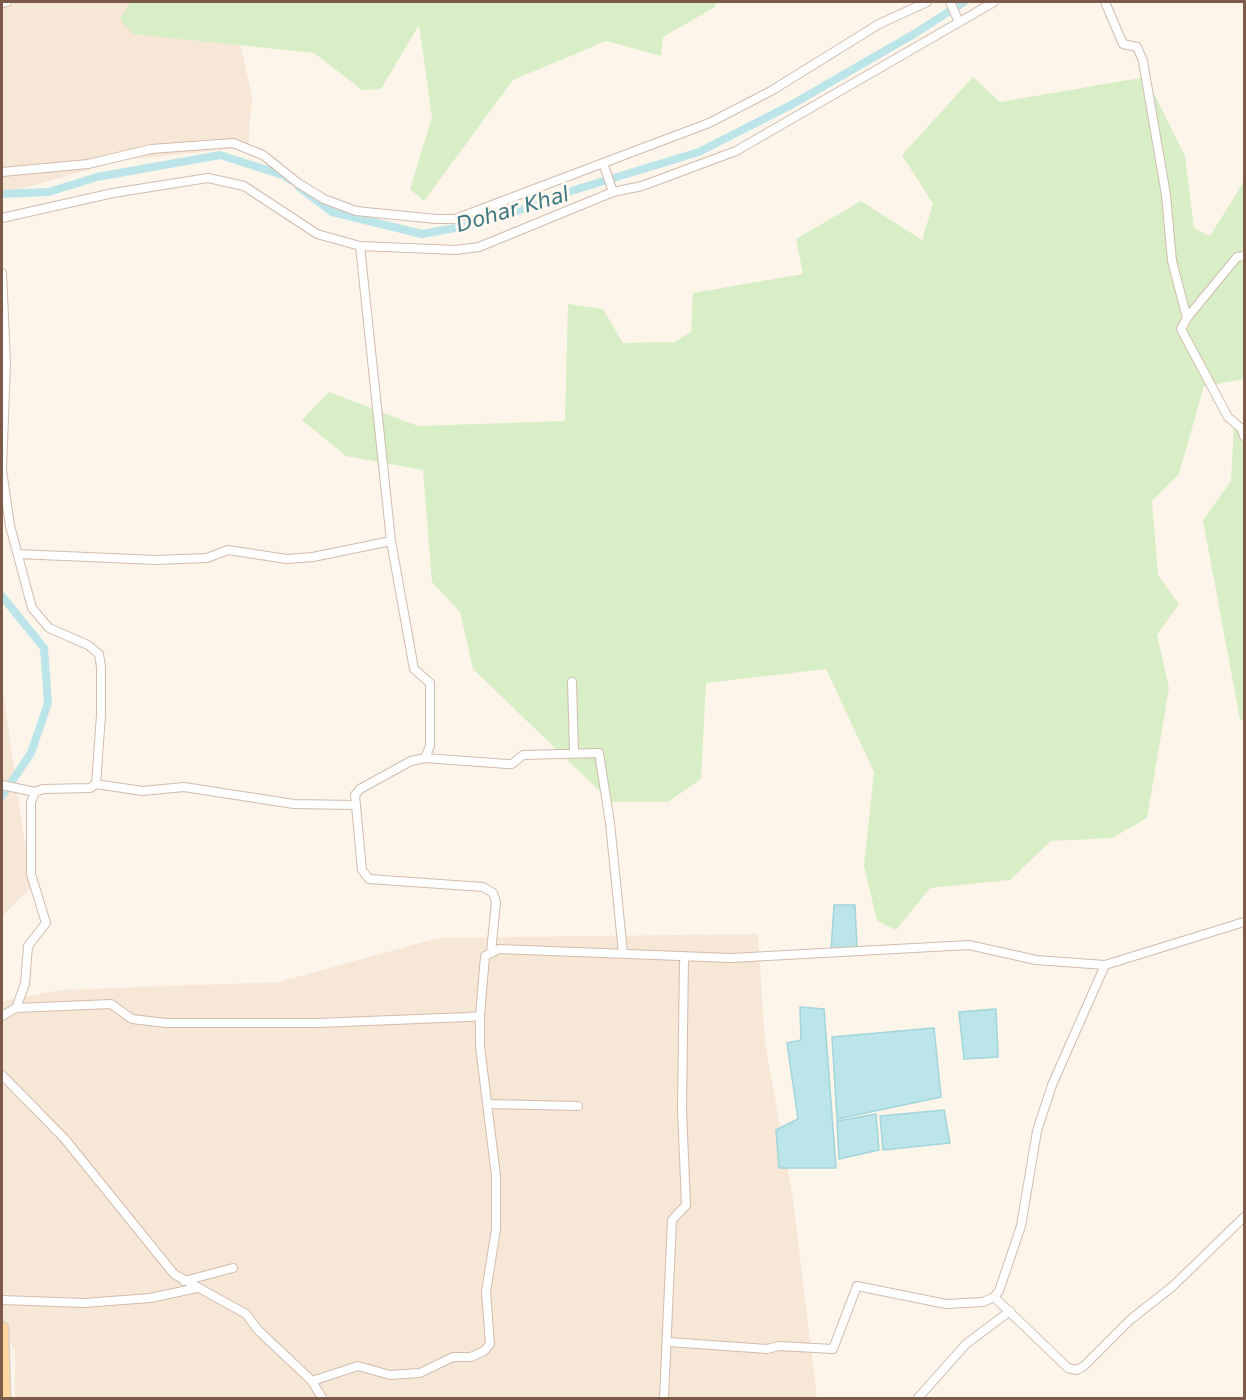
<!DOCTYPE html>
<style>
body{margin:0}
#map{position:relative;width:1246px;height:1400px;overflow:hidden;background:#fef5ea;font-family:"DejaVu Sans",sans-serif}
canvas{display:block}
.frame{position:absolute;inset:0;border:3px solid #7b5a4a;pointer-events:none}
</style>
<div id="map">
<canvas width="1246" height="1400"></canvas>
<div class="frame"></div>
</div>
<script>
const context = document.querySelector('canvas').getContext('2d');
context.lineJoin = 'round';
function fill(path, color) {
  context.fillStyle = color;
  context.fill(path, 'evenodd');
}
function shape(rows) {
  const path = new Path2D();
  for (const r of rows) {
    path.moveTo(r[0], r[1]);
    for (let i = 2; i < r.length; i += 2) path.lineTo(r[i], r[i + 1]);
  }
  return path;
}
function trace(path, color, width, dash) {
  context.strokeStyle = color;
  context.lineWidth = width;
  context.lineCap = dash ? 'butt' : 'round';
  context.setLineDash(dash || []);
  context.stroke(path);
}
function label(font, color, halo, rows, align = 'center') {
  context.font = font + ' "DejaVu Sans",sans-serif';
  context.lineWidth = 6;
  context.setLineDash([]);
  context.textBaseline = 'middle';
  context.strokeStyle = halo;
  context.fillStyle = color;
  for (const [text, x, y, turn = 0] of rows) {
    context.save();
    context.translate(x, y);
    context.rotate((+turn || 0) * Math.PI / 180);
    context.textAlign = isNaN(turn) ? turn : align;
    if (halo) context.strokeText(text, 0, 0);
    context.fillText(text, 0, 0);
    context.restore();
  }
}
fill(shape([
 [2,2,134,2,240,42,252,97,248,147,124,160,2,194],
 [2,684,31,887,2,917],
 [758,934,765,1043,793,1199,817,1398,15,1398,15,1352,2,1325,2,1001,62,990,279,982,438,938]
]), '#f6e7d7');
fill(shape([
 [131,2,717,2,715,7,663,37,661,56,606,41,513,80,424,201,410,189,432,117,419,25,381,89,362,90,314,53,133,34,120,19],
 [973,77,1000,102,1146,77,1185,156,1194,228,1210,236,1244,181,1244,379,1204,386,1179,474,1152,501,1158,575,1179,604,1157,635,1169,688,1147,818,1112,838,1051,841,1010,880,930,888,896,930,877,921,864,866,874,772,826,669,706,683,701,779,668,802,611,802,473,669,460,612,432,582,423,470,346,456,302,420,329,392,418,426,565,421,568,304,603,309,623,343,675,342,691,332,693,293,803,274,796,239,861,201,922,240,933,204,902,155],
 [1244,423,1244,719,1240,720,1203,520,1231,481,1234,426]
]), '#d7eec6');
const water = shape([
 [834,905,855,905,857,948,831,951,834,905],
 [800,1007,824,1009,836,1168,779,1168,776,1130,798,1119,787,1043,801,1040,800,1007],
 [996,1009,998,1057,964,1059,959,1012,996,1009],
 [934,1028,941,1097,837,1119,832,1037,934,1028],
 [944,1110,950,1143,883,1150,880,1116,944,1110],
 [876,1114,879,1150,839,1159,837,1121,876,1114]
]);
fill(water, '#bce5ea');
trace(water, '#a1d5dc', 1.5);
trace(shape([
 [299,187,332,212,422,234,488,222,571,191,699,152,791,105,914,34,964,2],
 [2,194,49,192,97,177,220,155,283,175,290,180],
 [2,596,44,648,48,703,31,753,2,796]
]), '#bce5ea', 8);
const minor = shape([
 [950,2,959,22],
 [1105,2,1123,44,1137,47,1143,61,1166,195,1172,261,1187,318,1181,329,1228,417,1242,429,1244,436],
 [2,3,7,2],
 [603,163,613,192],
 [2,172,88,164,151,149,233,143,263,155,298,183,324,199,356,211,436,219,455,219,709,123,771,91,879,24,927,2],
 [2,218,113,193,208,178,244,186,317,234,360,246,456,250,479,247,613,192,642,186,736,151,994,2],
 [360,246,391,541,414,669,430,683,430,746,425,758,411,761,360,789,355,795,362,870,369,879,483,887,493,893,496,902,491,952],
 [2,273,6,363,2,470,10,526,32,608,49,628,88,645,99,654,101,667,101,715,96,784,90,788,43,789,35,792,31,802,31,874,46,923,28,946,25,984,16,1008],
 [1187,318,1237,257,1244,256],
 [18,554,156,560,207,558,228,550,287,559,313,557,391,541],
 [572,682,574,751],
 [425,758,507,764,512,764,523,755,599,753,610,823,623,953],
 [96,784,142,791,184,787,294,804,355,805],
 [2,785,35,792],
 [2,1016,16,1008,111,1004,132,1019,166,1023,318,1023,468,1017,480,1016,485,956,499,949,731,958,969,945,1036,960,1105,965,1244,922],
 [2,1075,64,1138,174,1274,246,1314,258,1330,312,1381,322,1398],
 [488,1104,578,1106],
 [184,1281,233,1268],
 [994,1297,1068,1368,1077,1370,1084,1366,1130,1320,1173,1286,1244,1217],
 [2,1300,84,1303,150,1298,197,1288],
 [669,1342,767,1349,779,1346,833,1349,857,1286,946,1304,983,1302,994,1297,999,1291,1021,1226,1037,1131,1052,1085,1105,965],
 [312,1381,358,1366,390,1375,420,1373,453,1357,471,1357,484,1351,490,1344,486,1292,496,1229,496,1176,480,1046,480,1016],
 [664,1398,672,1220,686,1205,682,1110,684,957],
 [918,1398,966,1344,1010,1311]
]);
const primary = shape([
 [2,1328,4,1398]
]);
trace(minor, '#d2bcad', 10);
trace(primary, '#dad1cc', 15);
trace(minor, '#fff', 8);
trace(primary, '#ffd8a0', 12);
label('italic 21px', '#3c7881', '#fff9f2', [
 ["Dohar Khal",513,211,-16]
]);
</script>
